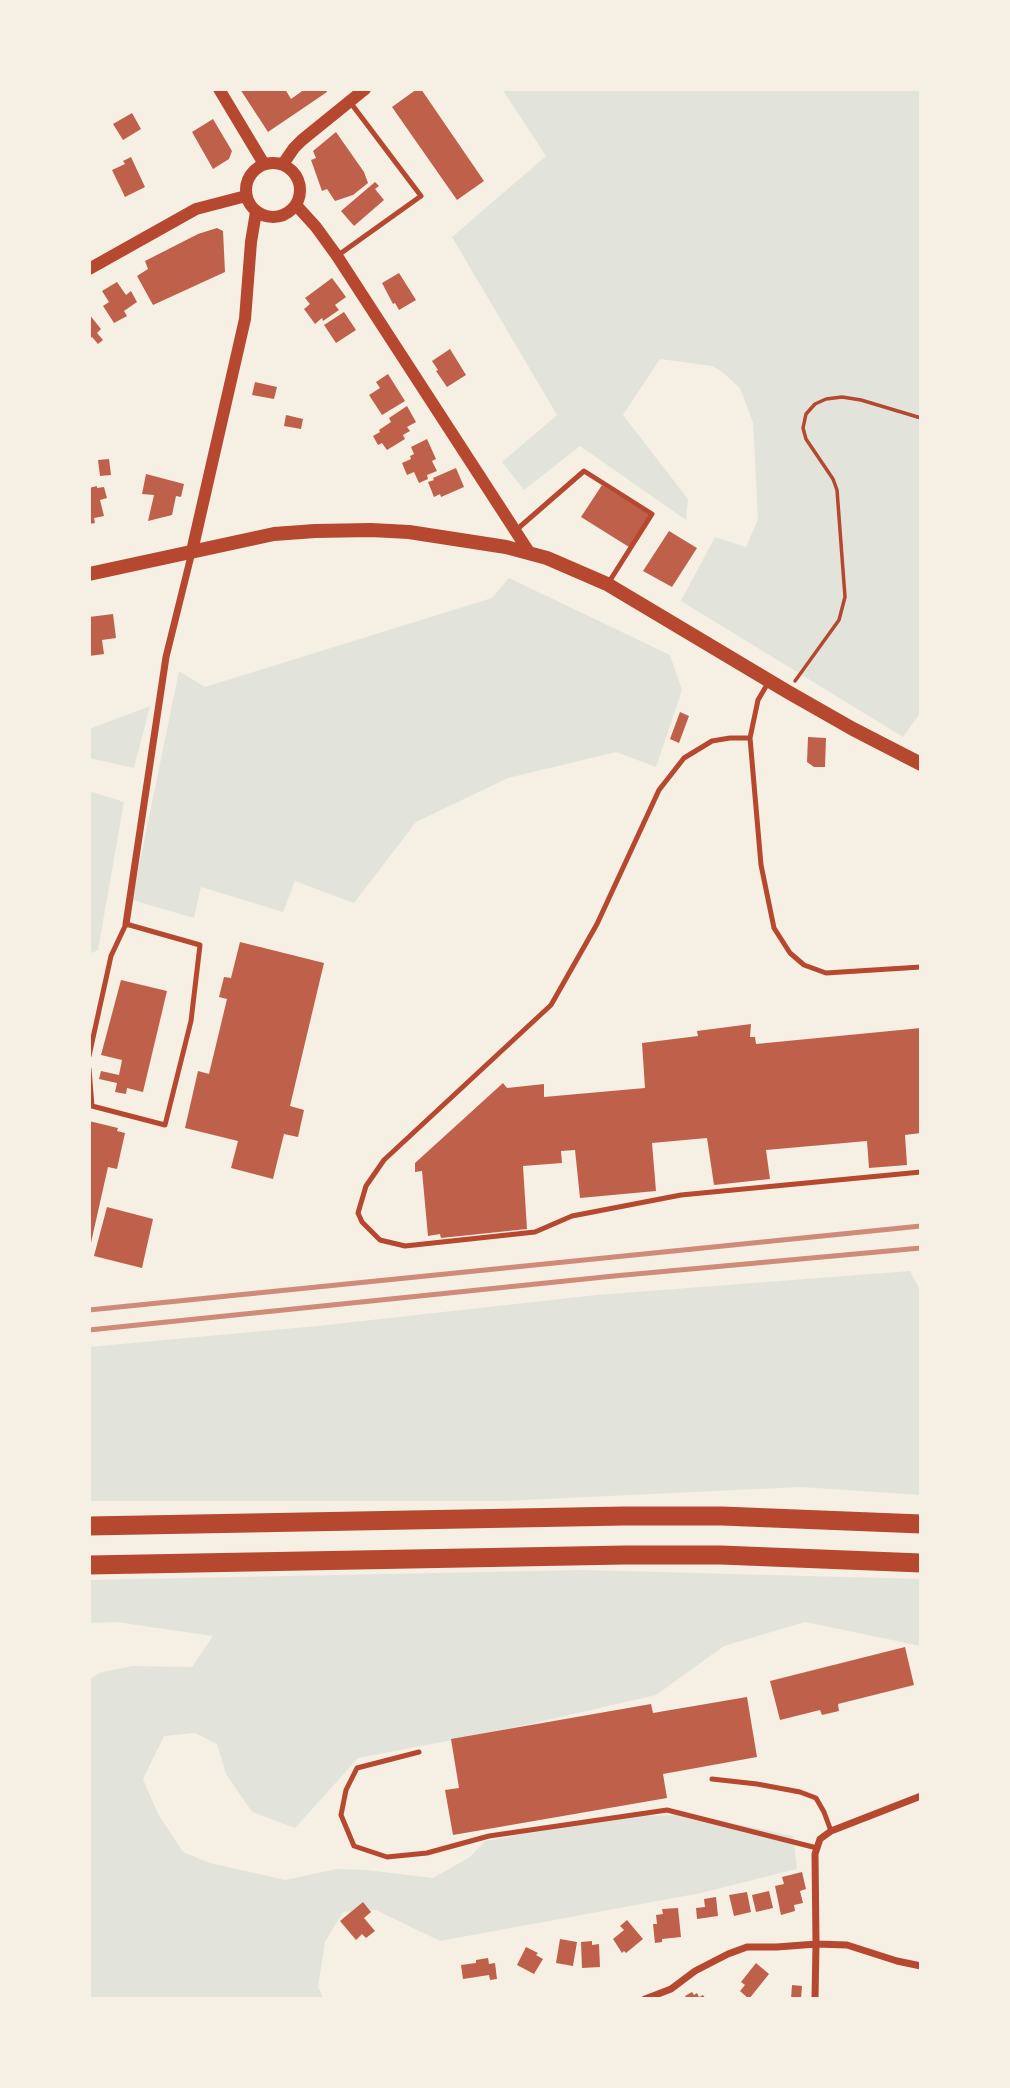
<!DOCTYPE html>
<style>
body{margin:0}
#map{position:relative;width:1010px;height:2088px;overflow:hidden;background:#f6efe4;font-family:"Alegreya Sans",sans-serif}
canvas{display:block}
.frame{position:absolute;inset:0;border:91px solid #f6efe4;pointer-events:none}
</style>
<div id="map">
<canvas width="1010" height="2088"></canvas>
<div class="frame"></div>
</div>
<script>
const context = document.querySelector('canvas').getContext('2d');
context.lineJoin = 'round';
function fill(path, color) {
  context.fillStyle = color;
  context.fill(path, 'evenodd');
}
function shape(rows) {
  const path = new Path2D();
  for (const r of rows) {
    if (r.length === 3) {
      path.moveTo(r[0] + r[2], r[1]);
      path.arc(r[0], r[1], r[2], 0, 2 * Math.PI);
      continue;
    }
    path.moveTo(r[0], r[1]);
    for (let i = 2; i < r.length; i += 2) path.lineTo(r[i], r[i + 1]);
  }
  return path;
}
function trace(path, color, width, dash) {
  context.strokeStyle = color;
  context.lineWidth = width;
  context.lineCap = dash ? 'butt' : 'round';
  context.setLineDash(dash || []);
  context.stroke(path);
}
fill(shape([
 [502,89,921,89,921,712,903,737,681,601,715,537,746,547,758,519,753,423,740,388,721,371,712,366,660,359,623,415,688,499,686,520,580,446,524,490,502,462,557,415,452,237,546,156],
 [509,578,670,655,682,690,656,767,616,752,508,778,416,822,354,903,295,881,283,912,201,887,194,918,132,900,179,671,205,687,492,598],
 [150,706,134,768,89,758,89,729],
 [89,791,124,802,98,950,89,954],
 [910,1271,921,1292,921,1495,800,1487,503,1501,89,1501,89,1347,317,1326,596,1295],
 [584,1570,921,1579,921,1646,805,1622,724,1646,656,1695,495,1732,358,1758,295,1828,252,1812,226,1774,217,1744,195,1733,164,1736,143,1779,158,1814,183,1852,210,1863,285,1880,337,1869,367,1870,433,1878,470,1857,485,1841,626,1816,694,1815,793,1836,797,1869,701,1893,440,1941,376,1910,343,1912,325,1942,318,1987,324,1999,89,1999,89,1680,99,1673,132,1666,192,1667,213,1636,116,1622,89,1623,89,1580]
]), '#e2e4dc');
fill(shape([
 [240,89,285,89,291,99,305,89,326,89,327,92,268,132],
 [417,89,421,89,484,181,457,200,392,107],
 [132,113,141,129,123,140,113,124],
 [213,119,232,151,229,159,213,169,192,132],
 [336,132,364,172,368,183,353,195,335,201,327,189,322,191,311,160,316,158,313,151],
 [131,157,145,187,125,197,112,170,125,164,123,161],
 [375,182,379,186,375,189,384,200,354,226,341,211],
 [217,228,223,231,225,272,153,305,137,276,148,269,145,261,198,234],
 [399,273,416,300,399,310,395,303,393,304,382,283],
 [332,278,346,297,335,305,339,310,323,321,322,318,315,324,304,309,310,304,305,298],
 [117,282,126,295,131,291,137,302,124,311,127,316,114,323,103,306,109,302,102,291],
 [344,312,356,330,336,343,324,325],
 [89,314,101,329,97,333,103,340,98,344,92,337,89,339],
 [450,349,466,375,447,387,436,371,438,370,432,361],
 [388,374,405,401,382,415,369,395,380,388,376,382],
 [255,382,277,387,274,399,252,395],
 [407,406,416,422,407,427,410,431,403,435,405,439,387,450,382,443,378,445,373,436,380,432,379,430,391,422,389,418],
 [286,415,303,419,301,429,284,426],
 [427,439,436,459,432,461,437,471,427,475,428,479,419,483,414,472,407,475,402,463,411,459,410,456,414,454,411,447],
 [109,459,111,475,100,476,98,460],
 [456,468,464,487,441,497,440,494,434,497,428,482,434,480,433,478],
 [146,474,184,484,181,497,176,496,172,515,148,521,154,495,142,494],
 [602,485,650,515,629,547,581,517],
 [97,486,97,488,104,487,107,498,100,500,104,516,94,518,95,523,89,524,89,488],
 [669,531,697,548,672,587,643,571],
 [113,614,116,638,102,640,104,654,89,656,89,617],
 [680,712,689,716,679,743,670,739],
 [808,737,826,738,825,767,814,767,807,762],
 [240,942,324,963,290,1106,304,1110,298,1137,284,1134,273,1179,231,1168,238,1141,185,1128,198,1071,209,1074,227,999,219,997,224,977,231,978],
 [121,980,167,991,143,1092,127,1088,126,1094,115,1092,117,1083,99,1079,101,1071,119,1075,122,1060,101,1055],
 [751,1024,750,1037,755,1037,756,1044,921,1028,921,1133,905,1135,907,1165,869,1168,867,1141,766,1150,770,1179,714,1185,707,1138,652,1143,656,1191,580,1198,575,1150,561,1151,562,1163,523,1166,527,1229,441,1238,440,1234,428,1236,422,1171,415,1172,415,1163,503,1083,507,1088,544,1084,544,1097,645,1088,642,1043,698,1036,697,1031],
 [89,1121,118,1128,117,1131,125,1133,117,1169,108,1167,90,1247],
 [107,1207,153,1219,142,1268,94,1256],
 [905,1647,914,1685,838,1704,839,1711,822,1715,820,1710,780,1720,770,1681],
 [747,1697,757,1757,663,1774,667,1798,453,1835,445,1790,459,1788,451,1739,651,1704,653,1713],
 [802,1872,806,1889,800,1891,803,1903,794,1905,795,1911,781,1915,775,1886,784,1884,782,1877],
 [769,1891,773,1908,756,1912,752,1895],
 [747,1892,751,1912,734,1916,729,1895],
 [716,1897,718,1916,697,1919,696,1908,705,1907,704,1899],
 [363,1902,371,1912,364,1918,375,1931,366,1938,362,1934,356,1940,340,1921],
 [678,1908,681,1937,662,1939,662,1942,655,1943,653,1924,657,1924,656,1915,663,1914,662,1909],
 [627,1920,643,1939,626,1953,624,1951,622,1953,613,1939,624,1930,620,1926],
 [560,1939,577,1942,573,1966,556,1963],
 [592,1941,592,1945,599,1944,600,1967,582,1968,581,1942],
 [526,1947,538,1953,536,1955,543,1959,534,1974,517,1965],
 [488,1958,489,1964,495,1963,497,1979,490,1980,489,1975,463,1979,461,1965,476,1963,476,1960],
 [756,1963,769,1974,749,1999,740,1991,745,1985,741,1982],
 [792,1985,802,1986,801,1999,791,1999],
 [692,1992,694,1995,697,1993,699,1997,703,1995,706,1999,687,1999,685,1996]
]), '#bf614a');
trace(shape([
 [795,681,839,620,845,597,837,490,833,479,806,439,803,428,806,414,815,404,826,399,842,397,861,400,921,418]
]), '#b5482f', 3.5);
trace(shape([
 [337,256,421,196,350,102],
 [515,531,584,471,652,514,609,582],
 [768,683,758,700,750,738,761,865,774,928,790,953,804,965,826,973,921,967],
 [750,738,730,738,712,741,684,758,659,790,597,924,551,1005,384,1160,366,1186,358,1213,362,1222,380,1240,405,1246,535,1232,572,1216,681,1195,921,1172],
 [89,1056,111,956,126,924,200,945,191,1021,165,1125,92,1106,89,1069],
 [419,1752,357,1768,346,1790,341,1815,354,1846,387,1857,427,1853,489,1836,667,1810,817,1848],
 [712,1779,757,1784,800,1792,816,1798,824,1812,831,1831]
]), '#b5482f', 5);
trace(shape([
 [126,924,166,657,192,552],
 [921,1796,831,1831,820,1839,815,1854,816,1944,847,1945,897,1961,921,1966],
 [645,1999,671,1989,695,1971,728,1954,747,1947,777,1947,816,1944,815,1999]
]), '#b5482f', 7);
trace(shape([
 [219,89,264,164],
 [273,190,27],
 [283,164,294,148,302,140,365,89],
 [296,205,316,227,337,256,529,552],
 [89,269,196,209,246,196],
 [192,551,245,319,251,242,256,212]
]), '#b5482f', 12);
trace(shape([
 [89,574,274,534,315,531,371,530,409,532,506,547,547,558,607,584,788,692,853,729,921,764]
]), '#b5482f', 14);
trace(shape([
 [89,1526,624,1516,722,1516,921,1524],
 [89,1565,625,1555,721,1555,921,1563]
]), '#b5482f', 19);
trace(shape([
 [89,1310,921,1226],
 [89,1330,614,1276,921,1248]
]), '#cf8b77', 5);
</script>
